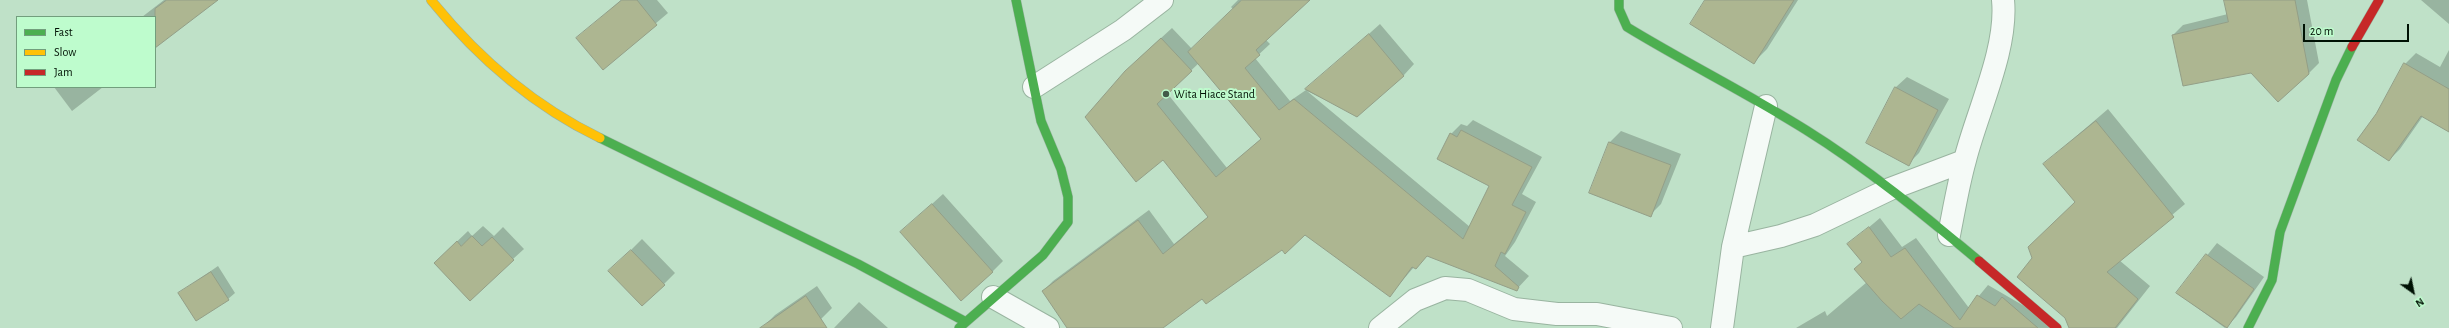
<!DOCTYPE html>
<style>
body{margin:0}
#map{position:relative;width:2449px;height:328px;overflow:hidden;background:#bfe1c8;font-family:"Alegreya Sans",sans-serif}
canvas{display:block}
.legend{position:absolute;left:16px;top:16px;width:140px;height:72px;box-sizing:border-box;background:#befccd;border:1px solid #729e7d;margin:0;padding:5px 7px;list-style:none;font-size:12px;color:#001104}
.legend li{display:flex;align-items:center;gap:8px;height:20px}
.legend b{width:20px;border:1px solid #729e7d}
.north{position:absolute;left:2393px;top:272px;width:40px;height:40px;-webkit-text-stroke:3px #befccd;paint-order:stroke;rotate:147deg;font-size:11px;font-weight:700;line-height:16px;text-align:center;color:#001104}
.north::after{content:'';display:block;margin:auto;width:14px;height:18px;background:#001104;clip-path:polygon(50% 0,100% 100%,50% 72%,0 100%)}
.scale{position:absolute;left:2303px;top:24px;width:106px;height:18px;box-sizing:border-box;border:2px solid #001104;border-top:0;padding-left:5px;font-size:12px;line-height:14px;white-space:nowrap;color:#001104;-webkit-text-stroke:3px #befccd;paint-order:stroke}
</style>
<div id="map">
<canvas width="2449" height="328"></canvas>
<ul class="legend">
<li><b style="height:5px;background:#4caf50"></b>Fast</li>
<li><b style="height:5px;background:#ffc107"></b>Slow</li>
<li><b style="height:5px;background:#c62828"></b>Jam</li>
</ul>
<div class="north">N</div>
<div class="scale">20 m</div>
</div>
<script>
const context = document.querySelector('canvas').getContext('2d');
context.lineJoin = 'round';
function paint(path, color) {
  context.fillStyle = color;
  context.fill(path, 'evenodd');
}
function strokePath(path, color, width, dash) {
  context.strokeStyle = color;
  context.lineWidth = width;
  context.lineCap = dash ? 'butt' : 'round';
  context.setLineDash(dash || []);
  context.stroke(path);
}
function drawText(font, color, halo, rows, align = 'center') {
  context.font = font + ' "Alegreya Sans",sans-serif';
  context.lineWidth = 4;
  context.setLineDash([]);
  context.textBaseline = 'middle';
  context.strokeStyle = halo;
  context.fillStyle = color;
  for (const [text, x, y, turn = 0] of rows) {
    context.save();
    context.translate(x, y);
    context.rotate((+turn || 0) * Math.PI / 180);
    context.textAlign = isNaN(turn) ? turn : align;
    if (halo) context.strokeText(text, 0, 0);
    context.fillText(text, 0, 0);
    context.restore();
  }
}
const shadow = new Path2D(`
 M164,0H216L155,47V17H142Z
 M621,0H657L668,13L603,68L578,38Z
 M1238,0H1308L1266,40L1270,44L1255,58L1290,101L1306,90L1380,24L1414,64L1404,75L1356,115L1307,91L1470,227L1491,186L1451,134L1461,124L1467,126L1473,120L1542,157L1522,194L1536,202L1515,242L1505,256L1529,276L1516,290L1428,255L1416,268L1414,267L1390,295L1305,234L1202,297L1162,328H1068L1043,291L1053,281L1149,210L1174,244L1209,216L1136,61L1172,28L1192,49L1233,9L1231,7ZM1199,63L1261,139L1227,168L1167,93Z
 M1706,0H1798L1767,49L1754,62Z
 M2225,0H2307L2319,63L2308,74L2252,72L2173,35L2183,25L2228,14Z
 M2421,0H2449V24Z
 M2449,50V126L2423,116L2400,149L2389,160L2377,114L2405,64L2416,53L2440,67Z
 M1907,77L1949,99L1919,153L1908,164L1867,142L1896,87Z
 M54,87H103L72,111Z
 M2108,109L2185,204L2119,260L2150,286L2117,328H2079L2076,202L2044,164Z
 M1621,131L1681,154L1661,204L1650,215L1590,193L1610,142Z
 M943,194L1003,261L992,272L901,232Z
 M1880,218L1902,247L1916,238L1969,308L1988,285L2062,328H1796L1825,311L1827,316L1867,282L1863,261L1849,244Z
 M483,226L494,236L503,227L524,249L513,259L446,252L468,231L472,236Z
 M642,239L675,273L664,284L620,261Z
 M2217,243L2264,277L2236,317L2225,328L2177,293Z
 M218,266L235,293L228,299L179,293Z
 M817,286L832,308L821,319L809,328H766L764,326L775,315Z
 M859,302L888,328H834Z`);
const building = new Path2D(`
 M167,0H218L155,48V9Z
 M622,0H637L657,25L603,70L576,38Z
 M1242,0H1310L1256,50L1260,55L1245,68L1279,110L1294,99L1463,239L1489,186L1437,159L1450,133L1457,137L1461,130L1532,167L1512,205L1526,212L1505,254L1501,252L1495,266L1519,287L1517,291L1427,256L1416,269L1412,267L1390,297L1305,235L1285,254L1282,250L1206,304L1202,299L1163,328H1067L1042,291L1138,220L1163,254L1208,217L1163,160L1136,182L1085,117L1125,71L1161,38L1192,71L1157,104L1216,177L1261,139L1188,52Z
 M1705,0H1794L1754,64L1690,24Z
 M2224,0H2295L2309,74L2278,102L2251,73L2183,86L2172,35L2228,22Z
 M1369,34L1404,76L1357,117L1305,89Z
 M2404,63L2449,89V132L2421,116L2389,161L2357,140L2376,114Z
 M1895,87L1938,110L1909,166L1866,143Z
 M2096,121L2174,217L2107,272L2138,299L2115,328H2069L2065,318L2017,277L2032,258L2028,247L2075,202L2043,164Z
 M1609,142L1671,165L1651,217L1589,193Z
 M932,204L993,272L961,301L900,232Z
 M1869,227L1891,257L1905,248L1960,320L1977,295L1995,306L2002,297L2038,328H1954L1919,304L1901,319L1882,301L1854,269L1862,262L1847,244Z
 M472,236L482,246L492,237L514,260L470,301L434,263L457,241L461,246Z
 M631,250L665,285L642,306L608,271Z
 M2206,254L2254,289L2227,328L2176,293Z
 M211,272L229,300L196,321L178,293Z
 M806,296L827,328H760Z`);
const street = new Path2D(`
 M1034,87L1123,30L1162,0
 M1949,235C1954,210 1958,185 1965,160C1977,112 2008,49 2003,0
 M1733,247L1781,236L1815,225L1890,189L1964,161
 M993,297L1048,328
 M1380,328L1415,300L1445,288L1468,290L1514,309L1557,314H1597L1671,328
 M1722,328L1733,247L1766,106`);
const fast = new Path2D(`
 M1619,0V9L1627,27C1686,63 1747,93 1806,130C1867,168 1924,215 1979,261
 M600,138L858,264L966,322
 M959,328L1043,255L1068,222V197L1061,169L1041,121L1016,0
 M2248,328L2272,280L2280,232L2336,80L2352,47`);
const slow = new Path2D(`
 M431,0C477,57 534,106 600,138`);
const jam = new Path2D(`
 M2352,47L2379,0
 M1979,261L2057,328`);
const markers = [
 [1166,94,4,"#435a49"]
];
const poiNames = [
 ["Wita Hiace Stand",1174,94]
];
paint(shadow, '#0003');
paint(building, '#adb691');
strokePath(building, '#939e87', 1);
strokePath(street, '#99b4a0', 24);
strokePath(fast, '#99b4a0', 10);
strokePath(slow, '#99b4a0', 10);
strokePath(jam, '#99b4a0', 10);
strokePath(street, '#f5faf7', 22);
strokePath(fast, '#4caf50', 9);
strokePath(slow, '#ffc107', 9);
strokePath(jam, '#c62828', 9);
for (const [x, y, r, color] of markers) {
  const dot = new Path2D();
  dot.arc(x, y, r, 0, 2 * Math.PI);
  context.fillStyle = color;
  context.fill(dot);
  strokePath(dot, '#befccd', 1.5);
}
drawText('12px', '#001104', '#befccd', poiNames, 'left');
</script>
